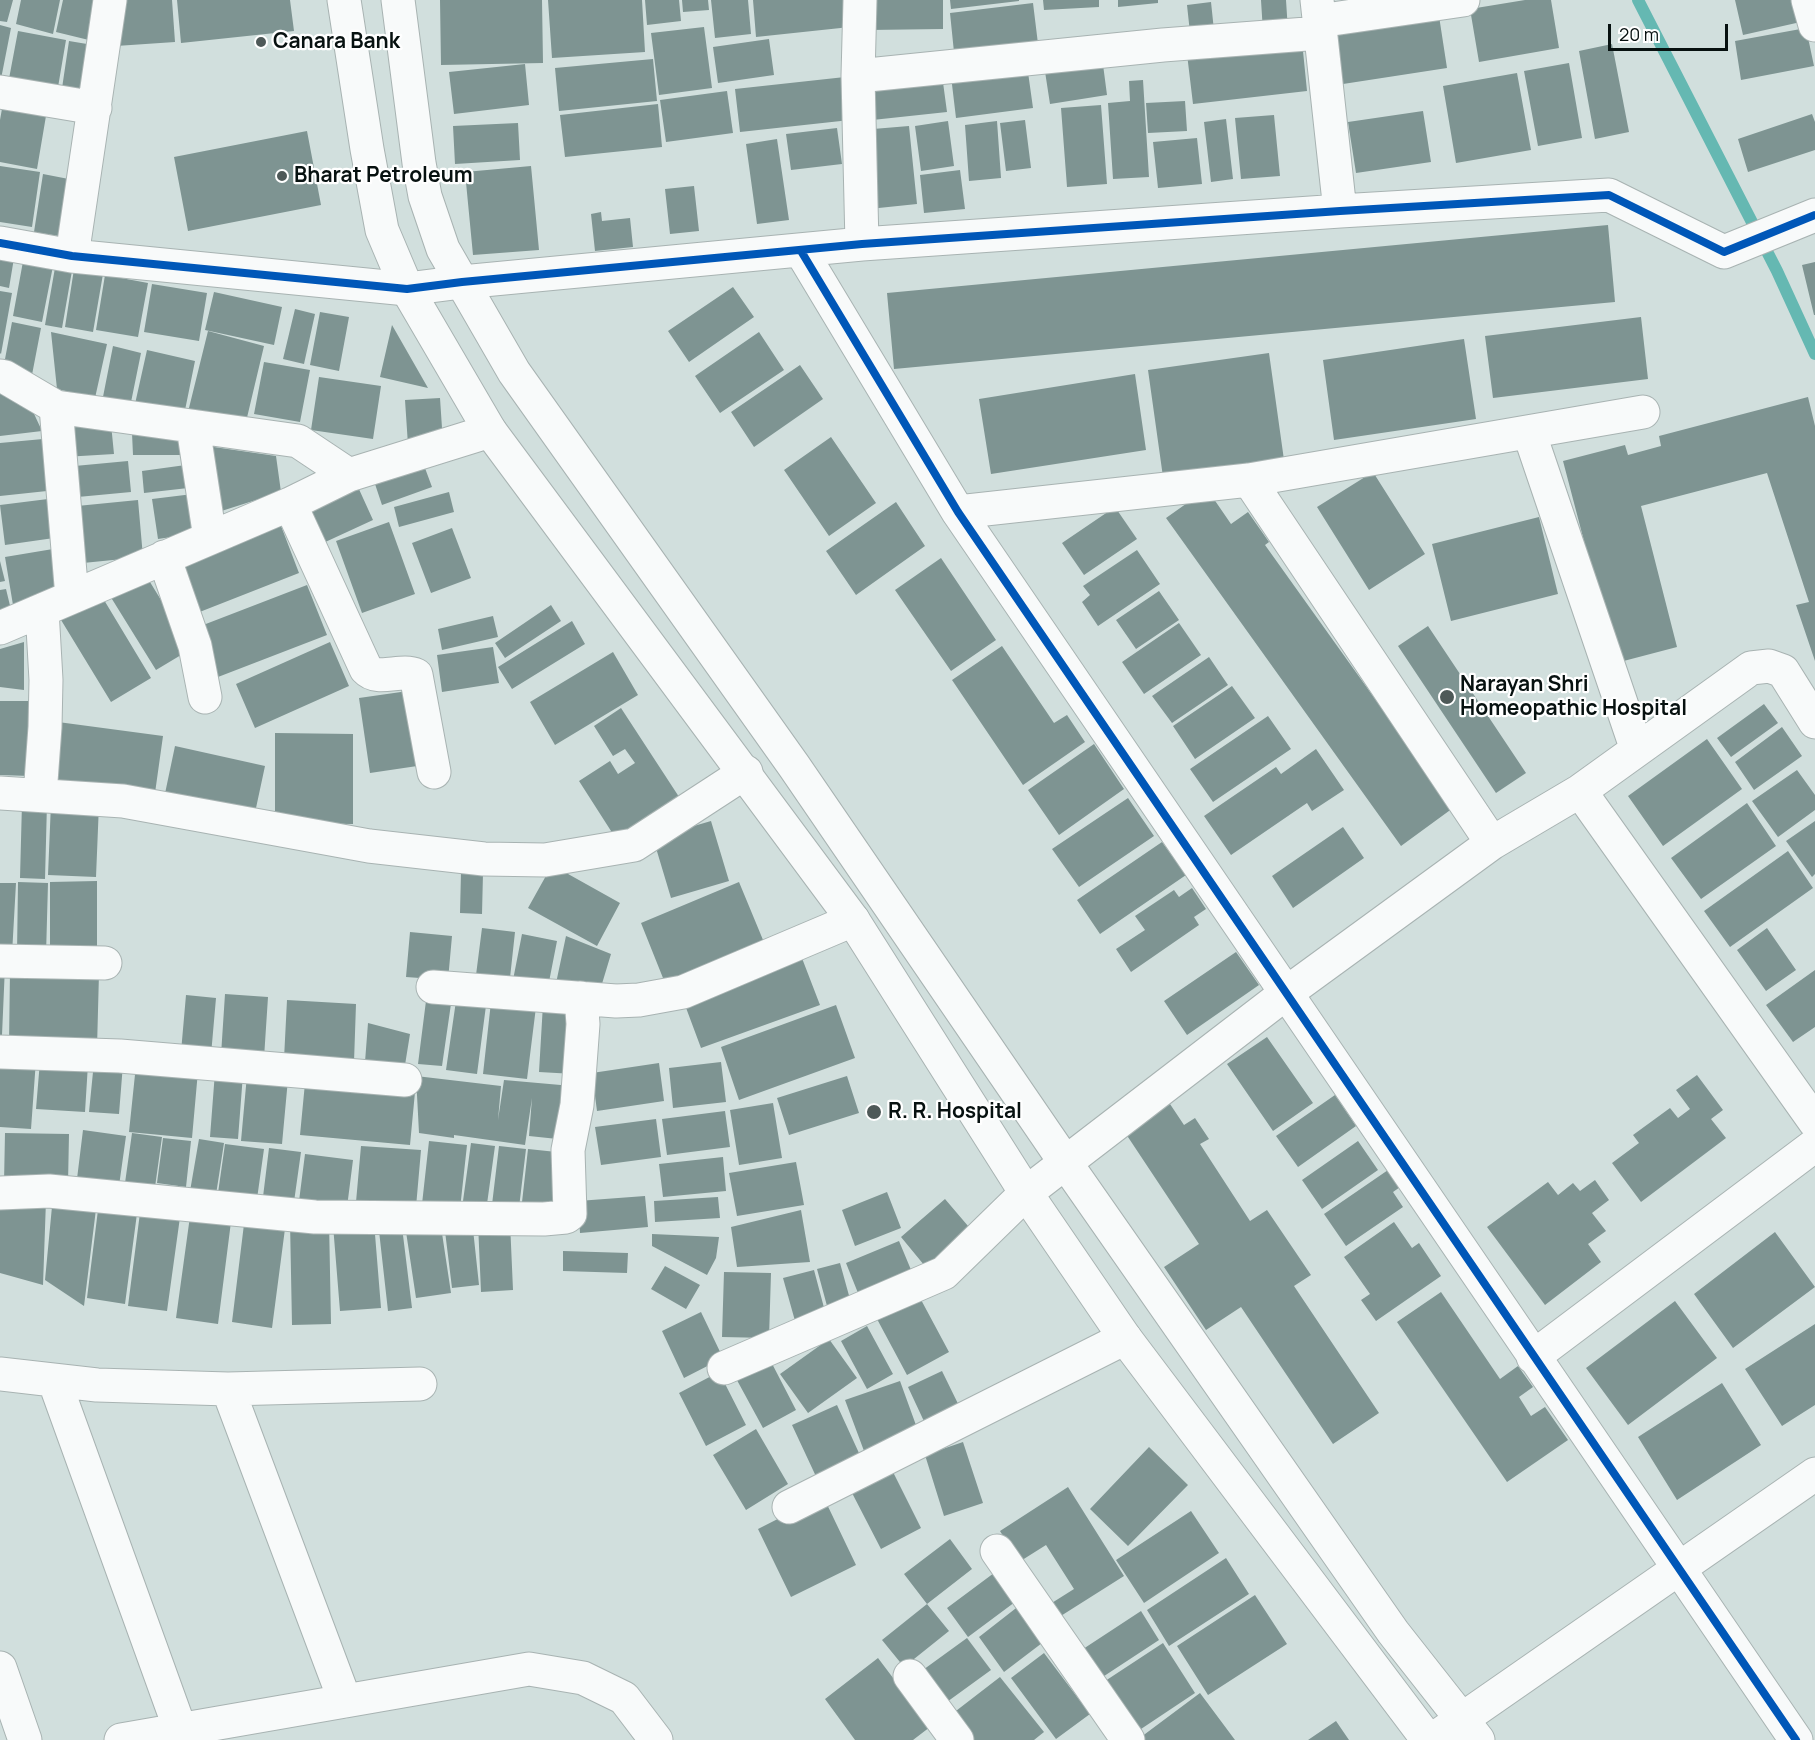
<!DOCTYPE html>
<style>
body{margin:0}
#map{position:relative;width:1815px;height:1740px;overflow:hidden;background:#d1dfdd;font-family:Manrope,sans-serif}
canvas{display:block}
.scale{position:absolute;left:1608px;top:24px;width:120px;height:27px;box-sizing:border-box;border:3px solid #071110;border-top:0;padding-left:8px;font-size:18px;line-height:21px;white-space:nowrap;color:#071110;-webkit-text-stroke:4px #fff;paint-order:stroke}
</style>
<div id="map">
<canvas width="1815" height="1740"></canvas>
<div class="scale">20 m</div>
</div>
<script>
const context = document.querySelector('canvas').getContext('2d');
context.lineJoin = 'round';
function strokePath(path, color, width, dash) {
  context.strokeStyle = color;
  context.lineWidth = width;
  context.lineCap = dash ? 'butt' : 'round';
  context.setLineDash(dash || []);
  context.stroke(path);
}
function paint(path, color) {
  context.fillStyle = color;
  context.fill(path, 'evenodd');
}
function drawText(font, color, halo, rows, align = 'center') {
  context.font = font + ' Manrope,sans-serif';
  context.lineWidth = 4.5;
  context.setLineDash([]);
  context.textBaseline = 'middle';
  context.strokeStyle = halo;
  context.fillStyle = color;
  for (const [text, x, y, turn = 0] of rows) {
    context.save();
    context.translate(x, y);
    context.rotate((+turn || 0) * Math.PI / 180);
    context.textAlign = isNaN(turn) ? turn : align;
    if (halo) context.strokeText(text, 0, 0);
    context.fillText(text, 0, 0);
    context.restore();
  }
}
const stream = new Path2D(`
 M1638,0L1777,271L1815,354`);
const building = new Path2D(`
 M0,0H13L7,22L0,21Z
 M21,0H60L53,34L16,24Z
 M63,0H107L97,42L56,32Z
 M112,0H172L175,42L116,46Z
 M177,0H290L294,31L181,43Z
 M440,0H542L543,63L441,65Z
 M548,0H642L645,52L552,58Z
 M645,0H679L681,21L647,25Z
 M682,0H708L709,10L683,12Z
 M711,0H748L751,34L715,38Z
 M753,0H847L850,27L756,37Z
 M868,0H943V29L869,30Z
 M950,0H1019V1L951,9Z
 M1043,0H1099V7L1044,10Z
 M1118,0H1158V3L1118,7Z
 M1261,0H1286L1288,31L1263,32Z
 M1525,0H1551L1559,48L1479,62L1470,9Z
 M1735,0H1801L1805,21L1743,35Z
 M1211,2L1215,40L1191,42L1187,5Z
 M1033,3L1039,52L955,62L950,13Z
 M1439,16L1447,68L1343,84L1335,32Z
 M0,25L11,28L1,79L0,78Z
 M704,27L712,88L659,95L651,33Z
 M1806,28L1814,66L1741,80L1735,41Z
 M18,31L66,40L57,93L8,84Z
 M769,39L774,75L718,83L713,47Z
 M69,41L99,46L92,99L61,95Z
 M1302,41L1307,91L1193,104L1187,54Z
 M1612,44L1629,132L1595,139L1579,51Z
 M1102,57L1107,95L1050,104L1044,65Z
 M653,59L657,101L559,111L555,68Z
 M1569,63L1582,138L1538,146L1524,71Z
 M525,64L529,105L454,114L449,72Z
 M1027,65L1033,108L956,118L951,76Z
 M1517,73L1531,150L1456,163L1443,86Z
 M942,75L947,112L863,121L859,83Z
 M845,77L850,120L740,132L735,89Z
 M1143,80L1149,177L1113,179L1108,103L1130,101L1129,81Z
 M727,91L733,133L666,142L660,100Z
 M1185,101L1187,131L1148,133L1146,103Z
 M3,103L47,110L37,169L0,162V120Z
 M658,104L662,147L565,157L560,115Z
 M1101,105L1107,184L1067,187L1061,108Z
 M1423,111L1431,162L1356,173L1348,122Z
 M1812,114L1815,122V150L1748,172L1738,139Z
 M1274,115L1280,176L1241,179L1235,118Z
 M1226,119L1233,179L1211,182L1204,122Z
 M1025,120L1031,168L1006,171L1000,123Z
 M948,121L954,166L921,171L915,126Z
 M997,121L1001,178L969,181L965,125Z
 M518,123L520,160L455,164L453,126Z
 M909,126L917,204L869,209L861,130Z
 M837,128L842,164L791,170L786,134Z
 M307,131L321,205L188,231L174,157Z
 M1197,138L1202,184L1158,188L1153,142Z
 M777,139L789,220L757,224L746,144Z
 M0,166L40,172L32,227L0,222Z
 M531,166L539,250L473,255L465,172Z
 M960,170L965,209L924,213L920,175Z
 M43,174L79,181L71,238L34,232Z
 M694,186L699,231L670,234L665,189Z
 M601,212L602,221L630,218L633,247L595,251L591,214Z
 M1608,225L1615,302L894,369L887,293Z
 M0,250L15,252L9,288L0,286Z
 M24,256L54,261L42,322L13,316Z
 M56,262L73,265L62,328L45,325Z
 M1815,262V315H1814L1802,265Z
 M74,269L103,274L93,332L65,327Z
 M105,275L148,283L138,337L96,330Z
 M152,284L207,293L199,341L144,332Z
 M733,287L754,317L689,362L668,331Z
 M0,291L12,293L1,354L0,353Z
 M214,292L282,307L274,345L205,330Z
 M295,309L315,314L304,364L283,359Z
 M320,312L349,317L339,371L310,365Z
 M1641,317L1648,379L1493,398L1485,336Z
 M12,322L41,328L31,380L2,375Z
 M392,325L428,388L380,377Z
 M208,331L264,346L245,426L188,412Z
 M51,332L107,344L95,398L57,389Z
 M759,332L784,370L720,413L695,376Z
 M1464,339L1476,419L1334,440L1323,360Z
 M113,346L141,353L129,412L101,407Z
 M147,350L195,361L184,415L135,404Z
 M1269,353L1284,460L1163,477L1148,370Z
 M264,362L310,370L300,422L254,414Z
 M800,365L823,399L754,447L731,412Z
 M1135,374L1146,450L991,474L979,399Z
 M319,377L381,386L373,439L311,430Z
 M0,387L29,403L42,431L0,436Z
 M1808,397L1815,426V661L1796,605L1809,602L1767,473L1641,506L1677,647L1616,663L1563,461L1625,445L1628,455L1661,446L1659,436Z
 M440,398L443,443L408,445L405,400Z
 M111,424L114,454L64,457L61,427Z
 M132,433H183V455H133Z
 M831,437L876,503L829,536L784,470Z
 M43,439L47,491L0,496V443Z
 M200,445L276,456L281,492L209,515Z
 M422,460L432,487L382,505L373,478Z
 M128,461L131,492L67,498L64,467Z
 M193,464L197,487L144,493L142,471Z
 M1373,472L1425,554L1369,590L1317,507Z
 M358,487L373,520L321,544L306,511Z
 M1207,489L1231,524L1248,512L1269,542L1265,545L1453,808L1401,846L1166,518Z
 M449,492L454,512L399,527L394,507Z
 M193,494L198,533L158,539L152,499Z
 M56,498L61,537L5,545L0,505Z
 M138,500L143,557L73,564L67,507Z
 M896,502L925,546L856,595L826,551Z
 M1115,507L1137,539L1084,575L1062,543Z
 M1539,517L1558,594L1451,621L1432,544Z
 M278,518L299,573L192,615L170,560Z
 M389,522L415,594L362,613L336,541Z
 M452,528L471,578L431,593L412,543Z
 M59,548L67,596L13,605L5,557Z
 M1137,550L1160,584L1098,626L1082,602L1090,595L1083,586Z
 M941,558L996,640L951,671L895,590Z
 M0,561L5,581L0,582Z
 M142,569L191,649L156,670L107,591Z
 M307,585L327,635L218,677L198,627Z
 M6,589L13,618L0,621V590Z
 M98,590L151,678L111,702L58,615Z
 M1159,591L1179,620L1136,649L1116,620Z
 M551,605L561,621L505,658L495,643Z
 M493,616L498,637L442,650L438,629Z
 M572,621L585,644L512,689L498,667Z
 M1179,623L1201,655L1144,694L1122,662Z
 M1428,626L1526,773L1496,793L1398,646Z
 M24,642V690L0,687V649Z
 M330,642L349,686L255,728L236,684Z
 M1002,646L1054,723L1067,715L1085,742L1023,785L952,680Z
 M493,647L499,683L442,692L437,655Z
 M613,652L638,695L555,745L530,702Z
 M1209,657L1228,685L1172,723L1152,696Z
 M1232,686L1255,718L1195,759L1173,726Z
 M415,690L424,765L370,773L359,698Z
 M0,701H29V776L0,775Z
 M1764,704L1778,723L1731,757L1717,738Z
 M621,708L683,803L620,845L579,781L610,761L618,774L635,763L625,749L613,756L594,726Z
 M1268,716L1291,749L1213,802L1190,769Z
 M58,722L163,736L155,793L51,779Z
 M1782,727L1802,756L1754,790L1735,762Z
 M275,733L353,734V824L275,823Z
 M1707,739L1742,789L1663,846L1628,796Z
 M1094,744L1124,789L1059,835L1028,790Z
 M175,746L265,766L253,822L163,803Z
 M1316,749L1344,790L1312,811L1307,803L1231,855L1204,816L1276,767L1281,774Z
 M1797,770L1815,795V810L1778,837L1752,801Z
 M1128,798L1154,836L1079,887L1052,849Z
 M22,803H47L45,879L20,878Z
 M51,803L99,804L96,877L48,875Z
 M1747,803L1776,846L1701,899L1671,858Z
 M711,821L729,881L671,898L653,838Z
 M1815,821V874L1812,877L1786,841Z
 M1343,827L1364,858L1293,908L1272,876Z
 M1162,842L1186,875L1100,934L1077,900Z
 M1788,851L1813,888L1730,947L1704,911Z
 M552,865L620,903L597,946L528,908Z
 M461,872L483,873L482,914L460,913Z
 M97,881V958H50V882Z
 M18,882L48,883L46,955L17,954Z
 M739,882L768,952L669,993L641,923Z
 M0,883H16L12,954L0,953Z
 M1192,888L1206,909L1194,917L1199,925L1131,972L1116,949L1145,930L1135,916L1174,890L1179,897Z
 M482,928L515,932L509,987L475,983Z
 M1767,928L1796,970L1766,991L1737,950Z
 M410,932L452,936L448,980L406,977Z
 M522,934L557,941L548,987L513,980Z
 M566,936L611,954L598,997L555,988Z
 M1236,952L1259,985L1187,1035L1164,1001Z
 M800,953L820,1005L701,1048L682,997Z
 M0,966H5L2,1035H0Z
 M1815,970V1027L1793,1042L1766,1005Z
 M10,971L99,973L97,1048L9,1045Z
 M427,993L452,997L442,1066L418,1064Z
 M225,994L268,997L264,1058L221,1055Z
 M457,994L487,998L477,1074L446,1070Z
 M186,995L216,998L211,1055L181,1052Z
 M287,1000L356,1004L354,1062L284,1059Z
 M491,1002L536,1007L527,1079L483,1074Z
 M543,1004L578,1006L574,1074L539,1072Z
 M836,1005L855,1058L739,1100L721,1047Z
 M368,1023L410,1034L405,1065L365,1062Z
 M1267,1037L1313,1103L1273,1131L1227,1064Z
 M0,1058L36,1060L31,1129L0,1127Z
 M40,1061L88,1064L85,1112L36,1109Z
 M94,1062L123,1064L119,1114L89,1112Z
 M721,1062L726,1102L673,1108L669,1068Z
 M659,1063L664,1101L597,1111L592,1073Z
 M136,1065L198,1071L192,1138L129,1132Z
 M215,1072L243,1074L238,1139L210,1137Z
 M247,1075L288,1079L282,1144L241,1141Z
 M1697,1075L1723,1110L1711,1119L1726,1138L1641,1202L1612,1163L1639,1143L1633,1135L1670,1108L1678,1118L1690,1109L1676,1090Z
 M416,1076L501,1086L498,1120L504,1080L572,1086L567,1140L529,1136L532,1098L525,1145L454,1135V1138L419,1133Z
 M847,1076L859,1113L789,1135L777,1098Z
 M305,1083L415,1092L410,1145L300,1135Z
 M1335,1095L1356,1126L1298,1167L1276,1136Z
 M1168,1101L1184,1125L1195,1118L1209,1139L1200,1144L1250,1221L1267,1210L1311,1275L1294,1286L1379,1413L1333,1444L1241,1307L1206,1330L1164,1267L1199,1244L1124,1131Z
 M773,1103L782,1158L739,1165L730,1110Z
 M725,1111L730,1147L667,1155L662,1119Z
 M656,1119L661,1157L601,1165L595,1127Z
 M83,1130L126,1136L118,1193L76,1187Z
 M5,1133L69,1134L68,1184L4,1183Z
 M132,1133L162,1137L155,1187L125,1183Z
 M163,1138L191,1141L186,1187L157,1183Z
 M199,1139L224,1143L215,1201L189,1197Z
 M429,1141L467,1145L460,1209L422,1204Z
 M1358,1141L1378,1170L1322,1209L1302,1180Z
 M471,1143L495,1146L487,1204L463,1201Z
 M225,1144L264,1149L256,1206L217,1200Z
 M361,1146L421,1150L416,1207L356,1202Z
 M499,1146L526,1149L518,1216L491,1213Z
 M269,1148L301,1152L293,1209L262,1205Z
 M528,1149L566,1153L560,1215L521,1211Z
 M305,1154L353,1160L346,1215L298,1209Z
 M723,1157L726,1191L663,1197L659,1164Z
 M796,1162L804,1205L737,1216L729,1173Z
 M1391,1168L1403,1185L1393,1192L1403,1207L1346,1246L1324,1214Z
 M1595,1180L1609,1200L1592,1213L1606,1231L1588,1244L1601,1262L1545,1305L1487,1227L1548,1182L1558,1195L1573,1183L1580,1191Z
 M887,1192L901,1228L855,1246L842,1210Z
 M53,1196L97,1201L84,1306L45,1280Z
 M645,1196L648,1227L580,1233L578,1201Z
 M0,1197L46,1200L43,1285L0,1273Z
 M718,1197L720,1218L655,1222L654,1201Z
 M945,1199L974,1233L929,1271L901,1237Z
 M99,1202L138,1206L125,1304L87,1298Z
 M141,1205L181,1210L167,1311L128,1306Z
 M191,1209L232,1214L218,1324L176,1318Z
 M801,1210L810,1262L737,1267L731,1227Z
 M245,1216L286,1221L272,1328L232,1322Z
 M401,1219L412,1308L388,1311L378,1222Z
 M329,1220L331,1324L292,1325L290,1221Z
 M440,1220L451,1293L416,1298L405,1225Z
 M472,1220L479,1285L452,1288L444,1223Z
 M374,1222L381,1308L340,1311L333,1225Z
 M510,1222L513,1290L481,1292L478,1223Z
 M1394,1222L1412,1248L1419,1243L1441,1276L1376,1321L1361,1300L1370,1294L1344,1257Z
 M1775,1232L1815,1287L1733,1348L1694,1294Z
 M652,1234L719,1237L716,1258L707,1275L652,1246Z
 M899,1241L914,1277L860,1298L846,1263Z
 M563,1251L628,1253L627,1273L563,1271Z
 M840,1263L853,1310L830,1317L817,1269Z
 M665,1266L700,1285L686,1309L651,1289Z
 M814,1270L827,1319L797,1328L783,1278Z
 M724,1272L771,1273L769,1338L722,1337Z
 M1441,1292L1500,1379L1518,1366L1533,1387L1519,1397L1531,1416L1545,1407L1568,1440L1507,1482L1397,1322Z
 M919,1296L949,1352L907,1375L877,1319Z
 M1675,1301L1717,1358L1628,1425L1586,1368Z
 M701,1312L723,1358L684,1378L662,1331Z
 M1815,1324V1405L1782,1426L1745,1369Z
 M867,1326L893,1374L867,1389L841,1341Z
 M829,1339L857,1378L808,1413L780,1374Z
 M766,1352L796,1410L763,1428L732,1371Z
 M942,1371L964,1416L929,1432L908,1387Z
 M719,1372L746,1425L706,1446L679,1393Z
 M900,1381L921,1439L867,1459L845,1400Z
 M1722,1383L1761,1445L1677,1500L1638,1437Z
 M837,1405L864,1464L820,1485L792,1425Z
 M756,1429L788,1484L746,1510L713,1455Z
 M963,1442L983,1503L944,1516L925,1455Z
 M1149,1447L1188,1485L1128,1546L1090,1509Z
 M892,1470L921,1528L881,1549L851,1491Z
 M1068,1487L1124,1576L1056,1619L1047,1606L1074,1589L1046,1545L1019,1562L1000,1531Z
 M823,1496L856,1565L791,1597L758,1529Z
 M1191,1511L1219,1553L1144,1603L1116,1560Z
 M950,1539L972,1569L927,1604L904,1574Z
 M1226,1558L1249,1594L1169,1646L1147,1610Z
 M994,1573L1015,1602L968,1637L947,1608Z
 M1255,1595L1287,1644L1208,1695L1177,1646Z
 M927,1604L949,1631L904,1667L882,1640Z
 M1020,1605L1046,1640L1004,1672L979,1637Z
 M1141,1611L1159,1640L1095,1682L1077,1653Z
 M967,1638L991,1670L940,1707L916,1675Z
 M1163,1643L1195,1693L1129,1737L1096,1687Z
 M1044,1653L1090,1714L1056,1739L1011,1678Z
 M878,1658L930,1727L913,1740H855L825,1699Z
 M1000,1677L1044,1732L1034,1740H973L952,1714Z
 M1200,1693L1235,1740H1137Z
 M1336,1721L1349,1740H1308Z`);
const minor = new Path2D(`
 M860,0L858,76L862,244
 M1317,0L1340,211
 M1808,0L1815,25
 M1319,21L1463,0
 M858,76L1163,45L1320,33
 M0,92L95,108
 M0,243L72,256L407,289L462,282L862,244L1340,211L1609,195L1724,252L1815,215
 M801,251L958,512L1796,1740
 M72,256L110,0
 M0,376L5,377L56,407L298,441L349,475
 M56,407L72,597
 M193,427L210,538
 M1529,432L1637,750
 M1249,480L1492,843
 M290,504L366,669C378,682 401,668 416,675L434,772
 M958,512L1249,480L1643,412
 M164,557L195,646L205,697
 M0,628L290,504L349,475L490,431
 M1580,791L1815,1122
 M0,793L123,801L369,846L484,859L545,860L634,845L746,772
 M40,795L45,727L46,680L42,610
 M0,961L105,963
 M433,987L616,1001L639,1000L683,992L853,920
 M0,1052L120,1056L405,1080
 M0,1193L49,1191L315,1217L544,1219L566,1217L570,1214L568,1150L577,1105L583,1024L581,998
 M1533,1357L1815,1145
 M724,1368L944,1273L1026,1193L1285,994L1492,843L1580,791L1751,668L1769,666L1783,671L1815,722
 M0,1374L97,1385L228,1389L420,1384
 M54,1380L180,1729
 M228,1389L345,1701
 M789,1507L1125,1338
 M997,1551L1128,1740
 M0,1668L25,1740
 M910,1676L957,1740
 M121,1740L529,1669L583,1678L624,1698L656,1740
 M1432,1740L1815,1474`);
const major = new Path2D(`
 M344,0L367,149L382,230L407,289L490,431L853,920L1026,1193L1125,1338L1428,1740
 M398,0L419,163L425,196L443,249L514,372L794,766L1065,1162L1393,1632L1478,1740`);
const cycleway = new Path2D(`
 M0,243L72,256L407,289L462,282L862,244L1340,211L1609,195L1724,252L1815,215
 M801,251L958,512L1796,1740`);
const markers = [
 [261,42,6,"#4e5958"],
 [282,176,6,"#4e5958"],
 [1447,697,8,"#4e5958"],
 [874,1112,8,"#4e5958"]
];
const poiNames = [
 ["Canara Bank",273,42],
 ["Bharat Petroleum",294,176],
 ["Narayan Shri",1460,685],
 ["Homeopathic Hospital",1460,709],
 ["R. R. Hospital",888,1112]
];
strokePath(stream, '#65b8b2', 12);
paint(building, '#7e9492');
strokePath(minor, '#a8b3b2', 35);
strokePath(major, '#a8b3b2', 35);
strokePath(minor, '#f8fafa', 33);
strokePath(major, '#f8fafa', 33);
strokePath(cycleway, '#0057b8', 8);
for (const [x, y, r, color] of markers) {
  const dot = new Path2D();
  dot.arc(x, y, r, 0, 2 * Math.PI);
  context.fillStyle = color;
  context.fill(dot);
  strokePath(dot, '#fff', 2);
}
drawText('bold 21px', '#071110', '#fff', poiNames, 'left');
</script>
